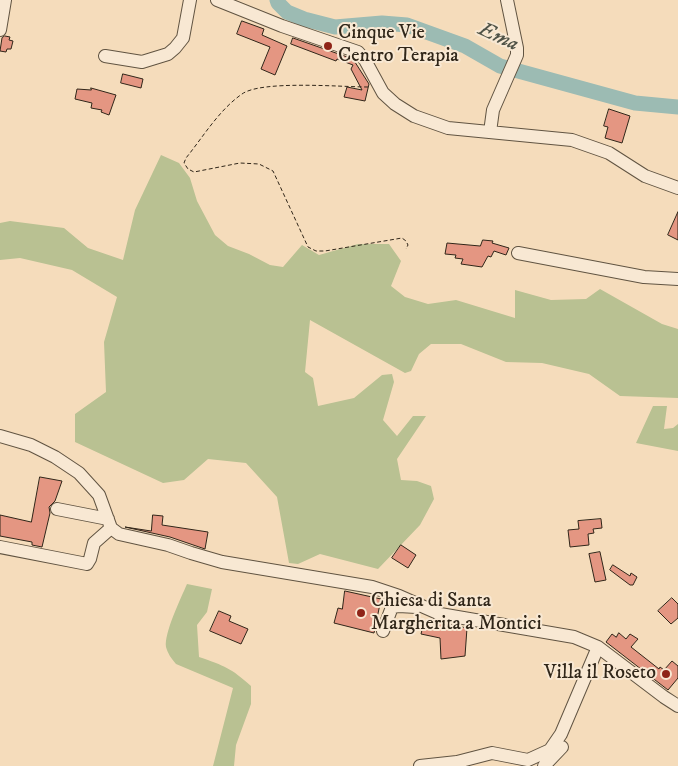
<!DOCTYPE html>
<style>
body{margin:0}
canvas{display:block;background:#f5dcbb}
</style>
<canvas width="678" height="766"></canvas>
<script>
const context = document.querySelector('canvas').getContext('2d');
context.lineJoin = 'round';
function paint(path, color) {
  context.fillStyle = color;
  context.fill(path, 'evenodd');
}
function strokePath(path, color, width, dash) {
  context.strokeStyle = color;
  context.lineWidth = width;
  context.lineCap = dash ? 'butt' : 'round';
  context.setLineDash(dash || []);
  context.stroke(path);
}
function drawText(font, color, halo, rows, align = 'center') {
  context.font = font + ' "IM FELL DW Pica",serif';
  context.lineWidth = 4;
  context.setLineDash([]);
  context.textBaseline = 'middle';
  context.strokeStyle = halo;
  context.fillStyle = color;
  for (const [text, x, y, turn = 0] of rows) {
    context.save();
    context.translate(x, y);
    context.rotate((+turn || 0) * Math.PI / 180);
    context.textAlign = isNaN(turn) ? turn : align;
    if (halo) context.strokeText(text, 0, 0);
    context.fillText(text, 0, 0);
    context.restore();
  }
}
const green = new Path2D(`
 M161,155L179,163L190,178L197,201L215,235L228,246L249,254L270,265L283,267L302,245L319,255L358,244H389L401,261L391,286L405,297L428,304L456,300L515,318V290L551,300L586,299L600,289L662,324L678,329V398L620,396L589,374L542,363L506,362L461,344H431L419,354L411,371L405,373L310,320L305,372L313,378L318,406L354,398L382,375L392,374L394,382L383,420L397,436L413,416H426L397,459L401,480L417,481L431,486L434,499L420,525L378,569L320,554L298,564L289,563L277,497L246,463L208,459L184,480L163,483L75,442V414L106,392L104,342L117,297L72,270L20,258L0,260V223L10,221L64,228L88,248L123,260L135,210Z
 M653,406H667L664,429L673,428L678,424V451L636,443Z
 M187,584L212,589L207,612L197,625L199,657C225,666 231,668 251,686V704L236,745L234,766H213L233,688L176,664C171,658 168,654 166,647C164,633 181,598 187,584Z`);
const river = new Path2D(`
 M277,0L278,3L287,12L304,19L335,27L382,23L407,25L465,46L500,66L635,103L678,107`);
const building = new Path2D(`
 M242,21L264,29L262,35L287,46L275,75L261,69L270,47L237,34Z
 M5,36L10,37L9,40L13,41L11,49H7L6,52L0,51L2,38Z
 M293,38L353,59L369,84L365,101L344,97L347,87L362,90L351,69L353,65L337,59L336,61L291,44Z
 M123,74L143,79L141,88L121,83Z
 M91,88L116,95L109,115L101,112L102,110L91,108L92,103L75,99L77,89L91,90Z
 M609,109L630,116L622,143L605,138L608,127L604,126Z
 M678,212V240L668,235Z
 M483,240L493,241L492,243L509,248L506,255L494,251L491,257L488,256L482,267L461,264L463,259L455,258L456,255L445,254L447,243L480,246Z
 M40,477L62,481L55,501L49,507L50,513L42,547L32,545V542L0,536V515L31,522Z
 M153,515L163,516L162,525L208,532L205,549L170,537L125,527L151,531Z
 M601,519L602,528L593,529L594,533L588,534L589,545L570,547L568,530L579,529L578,521Z
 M401,545L416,555L408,568L392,558Z
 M600,552L606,580L595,582L589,554Z
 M613,565L630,576L631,573L637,577L633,585H630L610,570Z
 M345,591L381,599L374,633L334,623L338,608L342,609Z
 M672,598L678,604V618L671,624L658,611Z
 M219,611L231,616L229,621L248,629L241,644L210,631Z
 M432,621L467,628L465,656L441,659L440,638L421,634L424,622L432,624Z
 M619,633L626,639L630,634L638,639L631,647L659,669L660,667L664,670L672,661L678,666V678L668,690L606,642L612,634L616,637Z`);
const path = new Path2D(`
 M368,87C342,87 261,80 242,94C219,110 203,137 186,158L184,163L188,169L194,172L240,163L259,164L273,171L308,247L316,251H325L402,238L406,241L408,245L406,249`);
const minor = new Path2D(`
 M217,0L282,26L358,52L365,60L383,93L395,104L414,116L448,128L572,140L609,153L645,176L678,188
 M0,30L5,0
 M105,56L142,62L168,54L175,48L183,38L190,0
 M490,132L493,110L517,55V48L507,0
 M518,253L644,277L678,279
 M0,436L31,445L55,457L79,473L99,495L111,528L119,534L168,545L191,553L222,562L372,587L399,596L440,614L574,637L598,647L664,697L678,706
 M57,509L108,519
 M0,547L87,564L90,559L94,543L111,528
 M383,631L392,607L399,606L416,607
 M420,766L457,762L492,753L528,760L550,750L561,734L598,647
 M544,766L562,747`);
const markers = [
 [328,46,5,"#8f2418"],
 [361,613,5,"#8f2418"],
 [666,674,5,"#8f2418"]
];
const poiNames = [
 ["Cinque Vie",338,34],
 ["Centro Terapia",338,57],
 ["Chiesa di Santa",371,602],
 ["Margherita a Montici",371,625],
 ["Villa il Roseto",656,674,"right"]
];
const waterNames = [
 ["Ema",498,38,25]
];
paint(green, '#b9c192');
strokePath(river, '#9cbbb3', 15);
paint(building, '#e49682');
strokePath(building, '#302619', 1);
strokePath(minor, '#615442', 14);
strokePath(path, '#302619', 1, [4, 2.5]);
strokePath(minor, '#f8e8d3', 12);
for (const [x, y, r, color] of markers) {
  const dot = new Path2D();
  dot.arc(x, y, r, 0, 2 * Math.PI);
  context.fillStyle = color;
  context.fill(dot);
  strokePath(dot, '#f8e8d3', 2);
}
drawText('20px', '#302619', '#f8e8d3', poiNames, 'left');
drawText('italic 21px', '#505347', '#f8e8d3', waterNames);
</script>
